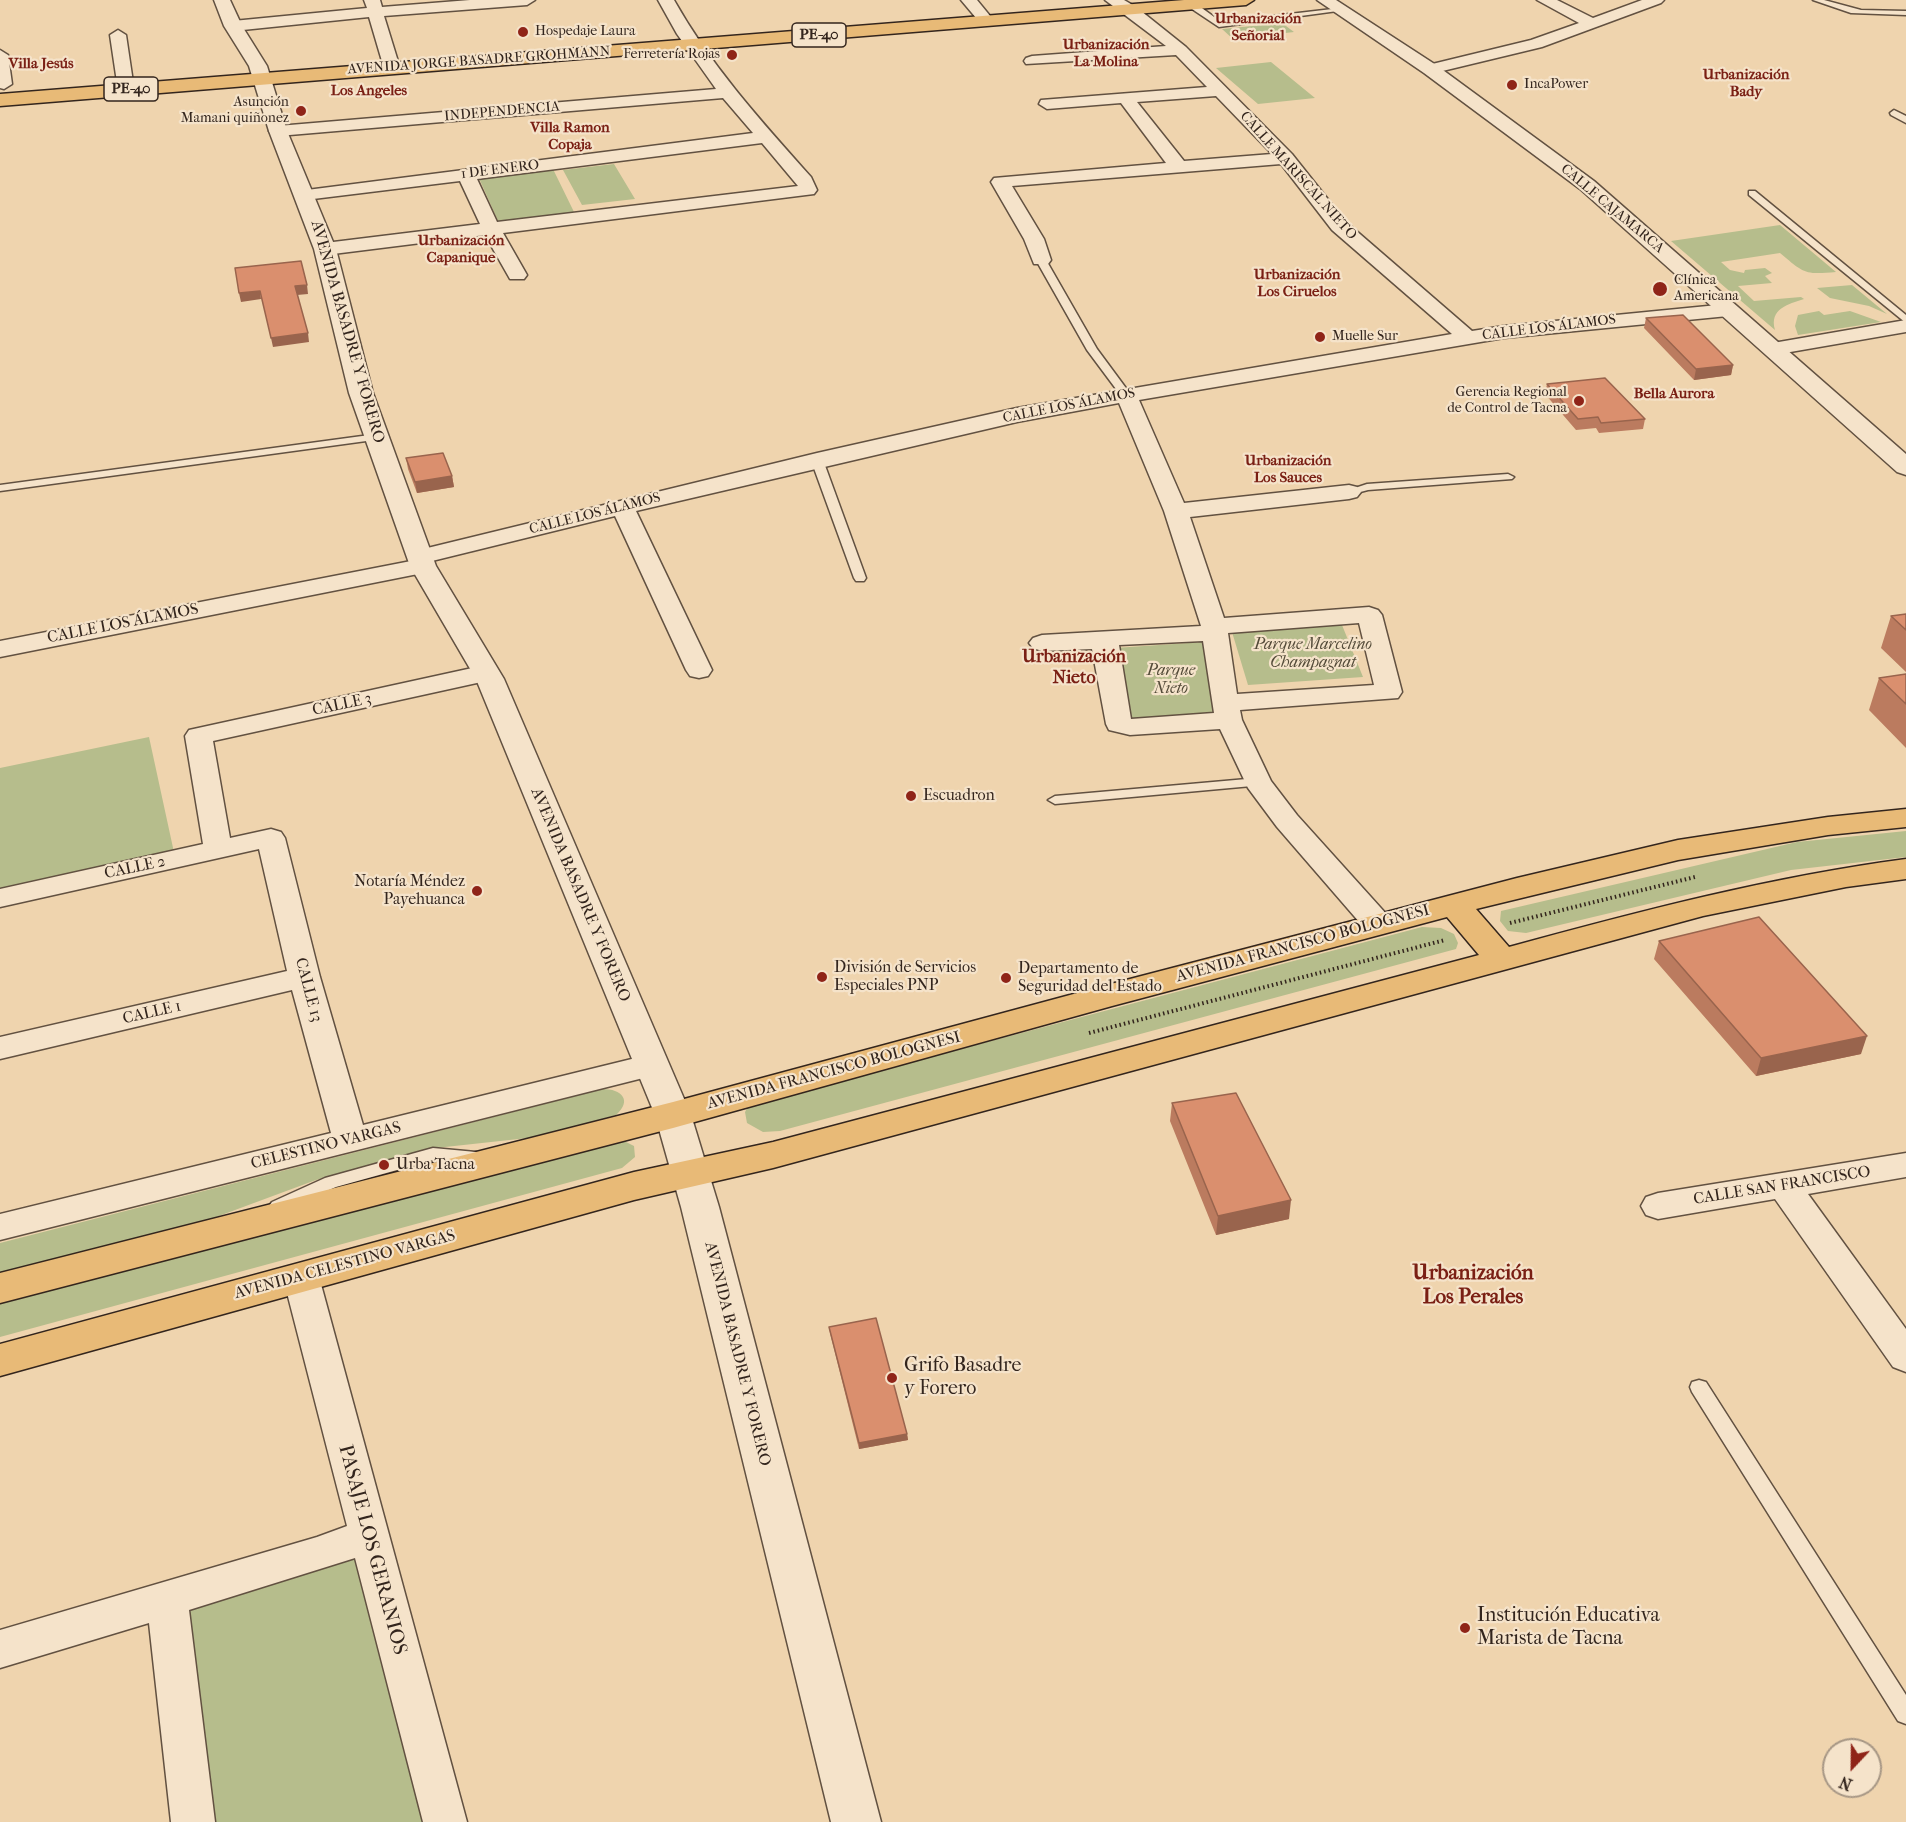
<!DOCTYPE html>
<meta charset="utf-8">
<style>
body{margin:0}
#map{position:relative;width:1906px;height:1822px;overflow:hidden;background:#efd4ae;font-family:"IM FELL French Canon",serif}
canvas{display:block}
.north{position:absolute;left:1822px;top:1738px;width:60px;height:60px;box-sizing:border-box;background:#f5e3ca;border:2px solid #a79785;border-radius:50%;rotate:202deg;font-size:16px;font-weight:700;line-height:24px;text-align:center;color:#33251d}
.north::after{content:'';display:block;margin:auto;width:21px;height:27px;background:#8f2418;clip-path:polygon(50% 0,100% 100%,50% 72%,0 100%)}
</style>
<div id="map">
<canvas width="1906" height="1822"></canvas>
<div class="north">N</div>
</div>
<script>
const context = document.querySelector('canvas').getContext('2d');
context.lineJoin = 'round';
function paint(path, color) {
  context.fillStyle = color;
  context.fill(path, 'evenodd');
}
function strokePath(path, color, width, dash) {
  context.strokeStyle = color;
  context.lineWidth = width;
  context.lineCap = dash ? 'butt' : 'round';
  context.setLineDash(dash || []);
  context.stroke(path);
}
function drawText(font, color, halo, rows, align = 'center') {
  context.font = font + ' "IM FELL French Canon",serif';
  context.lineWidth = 4.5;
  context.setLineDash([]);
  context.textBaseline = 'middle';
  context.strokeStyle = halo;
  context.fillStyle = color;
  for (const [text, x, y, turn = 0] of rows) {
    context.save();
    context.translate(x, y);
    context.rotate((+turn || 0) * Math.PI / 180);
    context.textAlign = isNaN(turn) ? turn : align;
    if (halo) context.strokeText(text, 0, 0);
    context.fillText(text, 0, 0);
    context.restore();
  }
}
const green = new Path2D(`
 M1282,23L1294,32L1233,39L1222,29Z
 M1271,62L1315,98L1258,104L1216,68Z
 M614,164L635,199L582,205L563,170Z
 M552,167L574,212L498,221L478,176Z
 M1780,225L1836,272C1804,275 1804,273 1780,253L1721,262L1730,270L1744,273L1745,270L1765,268L1772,273L1765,276L1772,283L1738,286L1754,301L1801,297L1804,299C1788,304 1769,309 1775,330L1671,241Z
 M1852,285L1887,314L1869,306L1830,298L1817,288Z
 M1819,311L1824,315L1850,311L1881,322L1798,335L1795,326L1798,315Z
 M1342,625L1363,677L1248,685L1232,632Z
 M1203,642L1216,712L1131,719L1115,648Z
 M149,737L175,857L0,896V768Z
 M1906,831V857L1791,870L1526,933L1508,931L1500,921L1501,911L1797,842Z
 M1422,927L1441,928L1454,934L1458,943L1456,949L780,1131L763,1132L747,1123L745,1112L749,1105Z
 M603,1089C621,1089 633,1100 616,1115L537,1137L436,1148L316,1180L200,1223L0,1276V1243Z
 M611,1139L626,1142L634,1146L635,1157L622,1168L0,1337V1299Z
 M365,1546L434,1822H212L185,1610Z`);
const path = new Path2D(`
 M1510,923L1695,877
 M1089,1033L1445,940`);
const service = new Path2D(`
 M1813,0H1824L1861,10L1906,11V15L1851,13Z
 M1189,3H1195L1221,22L1341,8L1345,10L1219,27L1189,7Z
 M1894,110L1906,116V123L1891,115L1890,113Z
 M1749,191H1755L1906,315V323L1749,195Z
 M1041,257L1046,260L1097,349L1131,395L1130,397H1122L1087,350L1036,260Z
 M377,434L383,437L381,439L0,491V485Z
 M817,457L823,460L866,578L864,581H856L854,578L811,460Z
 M1508,474L1514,477L1512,479L1368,490L1349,495L1343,492L1367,484Z
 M1258,778L1265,782L1263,785L1055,804L1048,800L1055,796Z
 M433,1148L476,1152L482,1154L485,1158L482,1162L476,1164L433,1160L336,1187L278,1212L272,1210L269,1206L272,1202L325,1178Z
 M1699,1380L1706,1382L1906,1695V1724L1898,1721L1692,1392L1690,1387L1692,1382Z`);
const minor = new Path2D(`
 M364,0H380L382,7L470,0H535L527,5L384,16L400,68L392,73L384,68L369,17L233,31L225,26L233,21L367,8Z
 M658,0H674C711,66 761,121 811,177L817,190L814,194L503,233L527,275L524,279H510L485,235L325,255L318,253L315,249L318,245L325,243L480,224L460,181L305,200L299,199L296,195L299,191L753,133L723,98L278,136L272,135L269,131L272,127L278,126L716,89L677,34ZM762,143L798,186L497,222L477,179Z
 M961,0H977L995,22L992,25H982Z
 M1105,0H1124L1136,7L1186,47L1292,154L1346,222L1472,331L1504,326L1728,304L1735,306L1738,310L1735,314L1728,316L1504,338L1139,400L1184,503L1349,485L1357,487L1361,492L1357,497L1349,499L1190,517L1224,618L1369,607L1378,610L1382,615L1402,692L1398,698L1240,710L1242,720L1271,781L1297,815L1389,917L1393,924L1389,931L1378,934L1367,931L1277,827L1248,788L1220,729L1130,735L1109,730L1106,724L1092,649L1042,651L1033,648L1029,643L1033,638L1042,635L1201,626L1164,511L1119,403L1017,422L636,511L712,670L708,676L699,678L690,676L686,670L615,516L432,561L435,566L432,571L423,573L0,657V641L411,561L408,557L411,552L817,453L1017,408L1452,334L1332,230L1281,164L1012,186L1044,239L1051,260L1048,264H1034L1024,239L991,182L994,178L1166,163L1121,103L1047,109L1039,104L1041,100L1207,87L1176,55L1026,64L1024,61L1026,58L1032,56L1166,46ZM1216,96L1272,154L1184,161L1137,102ZM1359,623L1374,685L1237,694L1228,633ZM1203,641L1214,713L1131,719L1119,645Z
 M1537,0H1557L1593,18L1642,0H1664L1661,3L1542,47L1430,74L1422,69L1424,66L1531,40L1579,23Z
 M118,30L126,35L134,89L126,94L118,89L110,35Z
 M0,50L8,55L12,84L4,89L0,88Z
 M1906,320V332L1773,355L1766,353L1763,349L1766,345L1773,343Z
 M486,665L495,667L499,673L495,679L213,741L230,838L271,829L281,832L285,838L320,977L363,1125L652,1054L663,1057L668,1065L663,1073L0,1240V1214L331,1133L292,990L0,1059V1037L287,971L259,849L0,907V889L203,844L185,736L189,730Z
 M1906,1153V1177L1808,1194L1906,1329V1372L1893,1367L1775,1199L1658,1219L1646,1215L1641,1206L1646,1197L1658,1193Z
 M301,1263L314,1267L319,1277L467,1822H423L355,1558L189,1610L215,1822H171L149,1623L0,1668V1630L317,1537L347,1526L283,1277L288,1267Z`);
const tertiary = new Path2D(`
 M214,0H230L242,26L267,66L287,131L336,249L373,393L436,566L504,679L691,1115L719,1207L881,1822H831L681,1207L655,1115L476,679L410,566L349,393L314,249L269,131L249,66L224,26Z
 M1317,0H1336L1436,65L1594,181L1906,454V475L1897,472L1580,189L1424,73Z`);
const primary = new Path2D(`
 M1906,809V827L1828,835L1678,860L1476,909L1509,947C1641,911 1770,877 1906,859V879L1846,887L1703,916L773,1168L634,1200L0,1376V1344L634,1172L773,1142L1479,955L1447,917L1112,1006L673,1128L0,1303V1273L673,1102L1107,985L1517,878L1678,840L1828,817Z`);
const trunk = new Path2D(`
 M1184,0H1254L1246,5L0,106V94Z`);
const wall = new Path2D(`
 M1646,318L1733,365L1731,375L1694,380L1644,328Z
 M1547,384L1645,419L1643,429L1599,433L1596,428L1576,430L1545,394Z
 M406,458L452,476L454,487L417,493L408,469Z
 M1906,614V672L1881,648L1891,616Z
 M1906,674V748L1869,710L1879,678Z
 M1659,941L1861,1054L1756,1076L1654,959Z
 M1172,1103L1289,1219L1216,1235L1170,1121Z
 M829,1327L907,1434L908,1440L859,1449L830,1333Z`);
const shadedWall = new Path2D(`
 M307,285L308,294L297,295L295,286Z
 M260,291L261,299L241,302L239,293Z
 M308,333L309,342L273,347L271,338Z
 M1733,365L1731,375L1694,380L1696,369Z
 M452,476L454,487L417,493L415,482Z
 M1867,1036L1861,1054L1756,1076L1761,1058Z
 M1291,1200L1289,1219L1216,1235L1218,1216Z
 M907,1434L908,1440L859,1449V1443Z`);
const building = new Path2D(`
 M301,261L307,285L295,286L308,333L271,338L260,291L239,293L235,268Z
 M1683,315L1733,365L1696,369L1646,318Z
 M1605,378L1645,419L1601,423L1598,417L1578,419L1547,384Z
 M443,453L452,476L415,482L406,458Z
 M1906,614V630L1891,616Z
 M1906,674V704L1879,678Z
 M1759,917L1867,1036L1761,1058L1659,941Z
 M1236,1093L1291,1200L1218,1216L1172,1103Z
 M876,1318L907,1434L859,1443L829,1327Z`);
const markers = [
 [523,32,6,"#8f2418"],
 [732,55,6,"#8f2418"],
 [1512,85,6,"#8f2418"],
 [301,111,6,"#8f2418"],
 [1660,289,8,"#8f2418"],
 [1320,337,6,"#8f2418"],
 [1579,401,6,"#8f2418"],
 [911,796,6,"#8f2418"],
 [477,891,6,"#8f2418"],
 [822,977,6,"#8f2418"],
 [1006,978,6,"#8f2418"],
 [384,1165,6,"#8f2418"],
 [892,1378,6,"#8f2418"],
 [1465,1628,6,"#8f2418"]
];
const farPoinames = [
 ["Hospedaje Laura",535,32],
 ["Ferretería Rojas",720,55,"right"],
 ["IncaPower",1524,85],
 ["Asunción",289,103,"right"],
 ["Mamani quiñonez",289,119,"right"],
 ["Clínica",1674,281],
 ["Americana",1674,297],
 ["Muelle Sur",1332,337],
 ["Gerencia Regional",1567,393,"right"],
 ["de Control de Tacna",1567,409,"right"]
];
const farStreetnames = [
 ["AVENIDA JORGE BASADRE GROHMANN",479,61,-4],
 ["INDEPENDENCIA",502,112,-5],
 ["1 DE ENERO",500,170,-7],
 ["CALLE MARISCAL NIETO",1298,176,48],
 ["CALLE CAJAMARCA",1612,209,40],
 ["CALLE LOS ÁLAMOS",1549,328,-7],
 ["CALLE LOS ÁLAMOS",1069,406,-11],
 ["CALLE LOS ÁLAMOS",595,514,-14]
];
const farNeighbourhoodnames = [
 ["Urbanización",1258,19],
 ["Señorial",1258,36],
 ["Urbanización",1106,45],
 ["La Molina",1106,62],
 ["Villa Jesús",41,64],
 ["Urbanización",1746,75],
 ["Bady",1746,92],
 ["Los Angeles",369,91],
 ["Villa Ramon",570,128],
 ["Copaja",570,145],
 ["Urbanización",461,241],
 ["Capanique",461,258],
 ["Urbanización",1297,275],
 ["Los Ciruelos",1297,292],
 ["Bella Aurora",1674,394],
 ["Urbanización",1288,461],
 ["Los Sauces",1288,478]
];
const shields = [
 [819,35,54],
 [131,89,54]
];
const shieldNames = [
 ["PE-40",819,35],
 ["PE-40",131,89]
];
const streetNames = [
 ["AVENIDA BASADRE Y FORERO",347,332,74],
 ["CALLE LOS ÁLAMOS",123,624,-11],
 ["CALLE 3",342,705,-12],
 ["CALLE 2",135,868,-12],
 ["AVENIDA BASADRE Y FORERO",580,895,67],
 ["AVENIDA FRANCISCO BOLOGNESI",1303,944,-15],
 ["CALLE 13",308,990,75],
 ["CALLE 1",152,1013,-13],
 ["AVENIDA FRANCISCO BOLOGNESI",834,1071,-15],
 ["CELESTINO VARGAS",326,1146,-14],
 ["CALLE SAN FRANCISCO",1782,1186,-9],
 ["AVENIDA CELESTINO VARGAS",345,1265,-15],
 ["AVENIDA BASADRE Y FORERO",737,1354,76]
];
const parkNames = [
 ["Parque Marcelino",1313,645],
 ["Champagnat",1313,663],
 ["Parque",1171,671],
 ["Nieto",1171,689]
];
const poiNames = [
 ["Escuadron",923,796],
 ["Notaría Méndez",465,882,"right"],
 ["Payehuanca",465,900,"right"],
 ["División de Servicios",834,968],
 ["Especiales PNP",834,986],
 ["Departamento de",1018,969],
 ["Seguridad del Estado",1018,987],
 ["Urba Tacna",396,1165]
];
const neighbourhoodNames = [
 ["Urbanización",1074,658],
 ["Nieto",1074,679]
];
const nearPoinames = [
 ["Grifo Basadre",904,1366],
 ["y Forero",904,1389],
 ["Institución Educativa",1477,1616],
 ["Marista de Tacna",1477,1639]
];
const nearStreetnames = [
 ["PASAJE LOS GERANIOS",372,1550,75]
];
const nearNeighbourhoodnames = [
 ["Urbanización",1473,1274],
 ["Los Perales",1473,1298]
];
paint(green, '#b6bd8c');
strokePath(service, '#625141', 3);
strokePath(minor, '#625141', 3);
strokePath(tertiary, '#625141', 3);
strokePath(primary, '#33251d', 3);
strokePath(trunk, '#33251d', 3);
strokePath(path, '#33251d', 4, [1.5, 3]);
paint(service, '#f5e3ca');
paint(minor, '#f5e3ca');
paint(tertiary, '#f5e3ca');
paint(primary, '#e8ba77');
paint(trunk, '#e8ba77');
paint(wall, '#bb7b5f');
paint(shadedWall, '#99644d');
paint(building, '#da8f6e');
strokePath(building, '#99644d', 1.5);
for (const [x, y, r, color] of markers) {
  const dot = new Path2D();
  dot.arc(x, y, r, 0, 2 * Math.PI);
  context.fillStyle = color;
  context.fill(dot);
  strokePath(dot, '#f5e3ca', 2);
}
drawText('14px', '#33251d', '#f5e3ca', farPoinames, 'left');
drawText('14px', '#33251d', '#f5e3ca', farStreetnames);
drawText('bold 15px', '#7a1f14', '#f5e3ca', farNeighbourhoodnames);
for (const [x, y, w] of shields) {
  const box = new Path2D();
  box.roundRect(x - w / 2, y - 12, w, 24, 4.5);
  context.fillStyle = '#f5e3ca';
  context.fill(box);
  strokePath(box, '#33251d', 1.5);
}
drawText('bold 15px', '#33251d', null, shieldNames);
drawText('16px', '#33251d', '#f5e3ca', streetNames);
drawText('italic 16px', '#544b39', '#f5e3ca', parkNames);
drawText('16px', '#33251d', '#f5e3ca', poiNames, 'left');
drawText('bold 18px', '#7a1f14', '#f5e3ca', neighbourhoodNames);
drawText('20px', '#33251d', '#f5e3ca', nearPoinames, 'left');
drawText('20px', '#33251d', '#f5e3ca', nearStreetnames);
drawText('bold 21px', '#7a1f14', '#f5e3ca', nearNeighbourhoodnames);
</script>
